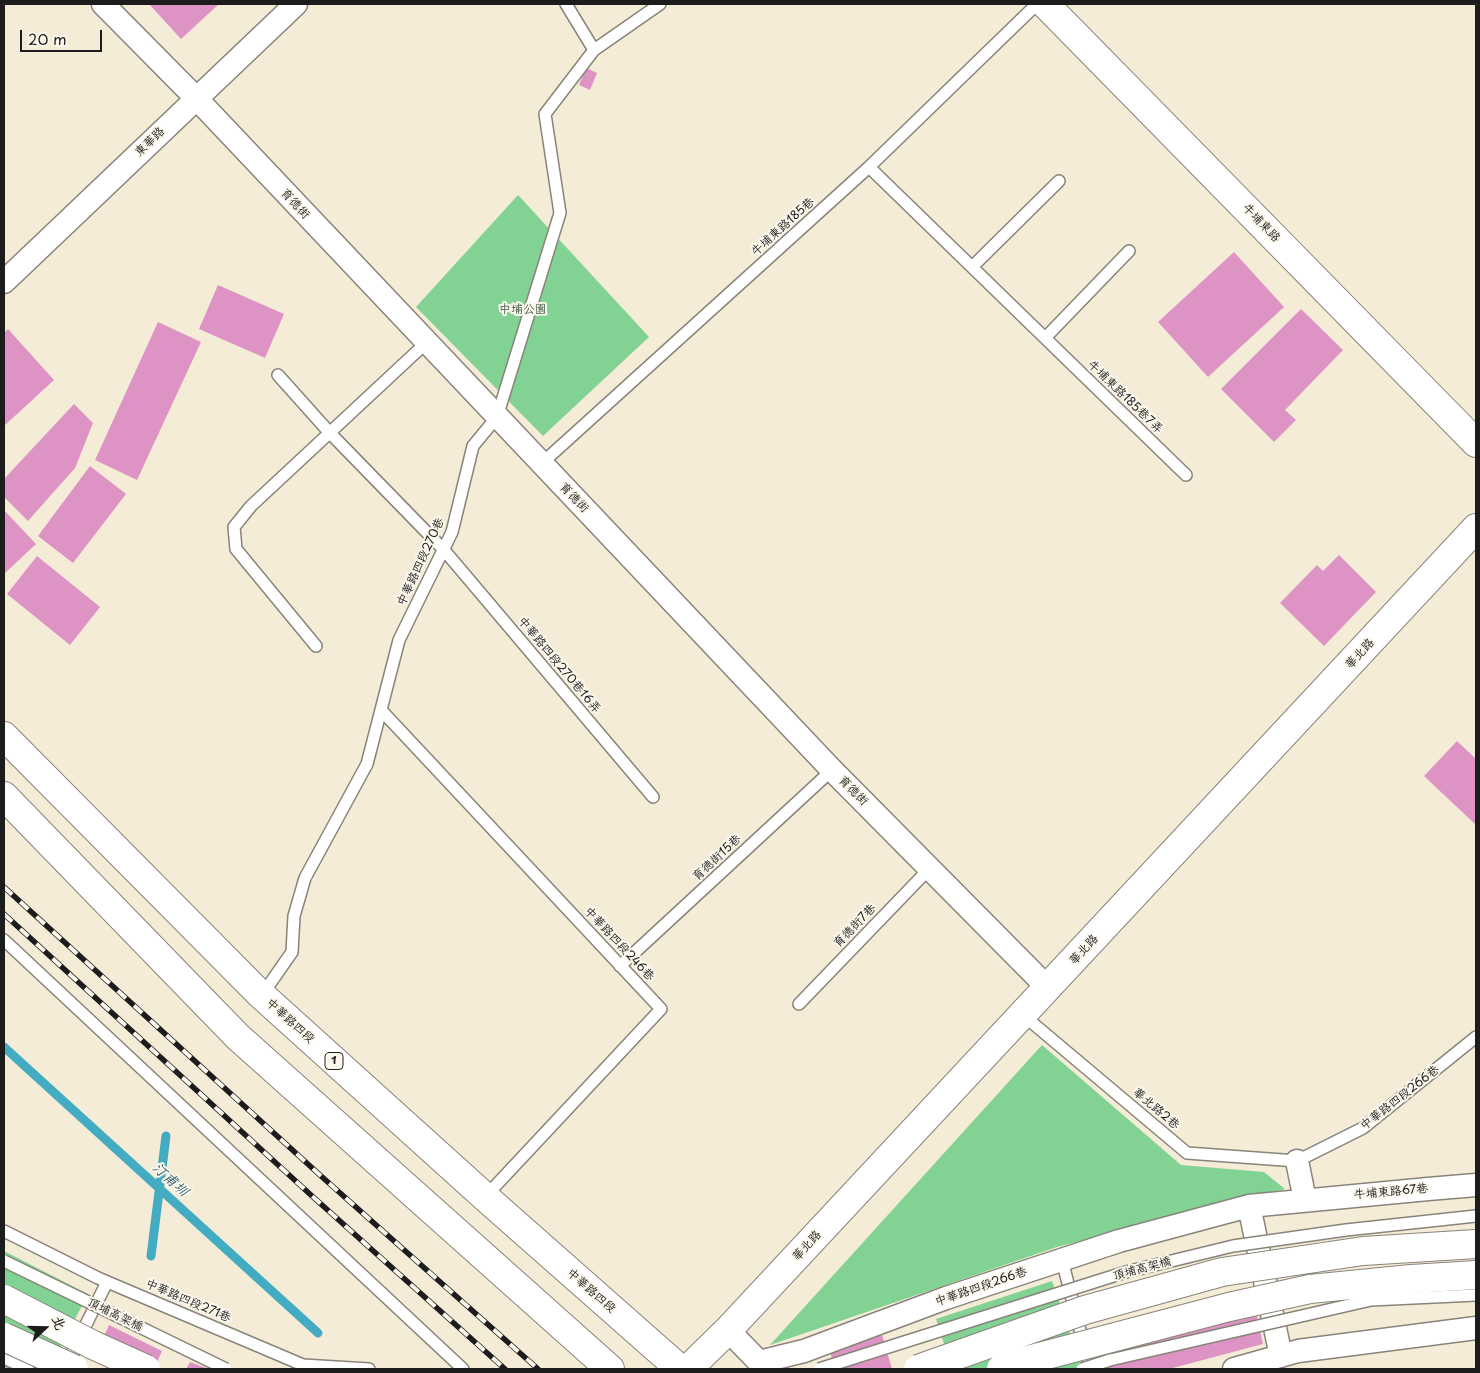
<!DOCTYPE html>
<meta charset="utf-8">
<style>
body{margin:0}
#map{position:relative;width:1480px;height:1373px;overflow:hidden;background:#f5ecd7;font-family:"Playpen Sans","LXGW WenKai TC",sans-serif}
canvas{display:block}
.frame{position:absolute;inset:0;border:5px solid #1c1c1c;pointer-events:none}
.north{position:absolute;left:20px;top:1303px;width:50px;height:50px;-webkit-text-stroke:4px #fbf7ec;paint-order:stroke;rotate:69deg;font-size:14px;font-weight:700;line-height:20px;text-align:center;color:#1c1c1c}
.north::after{content:'';display:block;margin:auto;width:18px;height:22px;background:#1c1c1c;clip-path:polygon(50% 0,100% 100%,50% 72%,0 100%)}
.scale{position:absolute;left:20px;top:30px;width:82px;height:22px;box-sizing:border-box;border:2px solid #1c1c1c;border-top:0;padding-left:6px;font-size:15px;line-height:18px;white-space:nowrap;color:#1c1c1c;-webkit-text-stroke:4px #fbf7ec;paint-order:stroke}
</style>
<div id="map">
<canvas width="1480" height="1373"></canvas>
<div class="frame"></div>
<div class="north">北</div>
<div class="scale">20 m</div>
</div>
<script>
const context = document.querySelector('canvas').getContext('2d');
context.lineJoin = 'round';
function paint(path, color) {
  context.fillStyle = color;
  context.fill(path, 'evenodd');
}
function strokePath(path, color, width, dash) {
  context.strokeStyle = color;
  context.lineWidth = width;
  context.lineCap = dash ? 'butt' : 'round';
  context.setLineDash(dash || []);
  context.stroke(path);
}
function drawText(font, color, halo, rows, align = 'center') {
  context.font = font + ' "Playpen Sans","LXGW WenKai TC",sans-serif';
  context.lineWidth = 4;
  context.setLineDash([]);
  context.textBaseline = 'middle';
  context.strokeStyle = halo;
  context.fillStyle = color;
  for (const [text, x, y, turn = 0] of rows) {
    context.save();
    context.translate(x, y);
    context.rotate((+turn || 0) * Math.PI / 180);
    context.textAlign = isNaN(turn) ? turn : align;
    if (halo) context.strokeText(text, 0, 0);
    context.fillText(text, 0, 0);
    context.restore();
  }
}
const green = new Path2D(`
 M518,195L649,337L543,436L416,307Z
 M1042,1045L1181,1165L1264,1172L1285,1189L1057,1247L770,1345Z
 M4,1251L88,1294L49,1369H4Z
 M1052,1281L1082,1369H952L936,1319Z`);
const stream = new Path2D(`
 M4,1047L318,1333
 M151,1256L166,1136`);
const building = new Path2D(`
 M149,4H219L181,39Z
 M586,68L597,73L590,90L579,85Z
 M1234,252L1284,307L1208,377L1158,322Z
 M218,285L284,314L265,358L199,329Z
 M1301,309L1343,350L1285,410L1296,420L1274,442L1221,389Z
 M158,322L201,342L137,480L95,460Z
 M8,329L54,380L4,426V333Z
 M74,404L93,423L75,468L28,521L4,497V479Z
 M90,466L126,494L73,563L38,536Z
 M4,510L36,544L4,574Z
 M1339,555L1376,592L1324,646L1280,603L1317,565L1323,571Z
 M37,556L100,607L70,645L7,594Z
 M1457,741L1476,759V825L1424,776Z
 M1251,1288L1263,1344L1169,1369H1109L1098,1329Z
 M109,1325L162,1351L154,1369L96,1354Z
 M882,1335L892,1369H835L830,1352Z
 M190,1362L209,1369H186Z`);
const lane = new Path2D(`
 M594,50L660,4
 M869,167L1186,475
 M972,267L1059,181
 M1045,338L1129,251
 M278,375L329,432L444,550L653,797
 M541,464L869,167L1037,4
 M316,646L236,549L234,527L251,506L426,343
 M381,710L661,1009L485,1197
 M4,940L463,1369
 M620,966L832,770
 M262,995L292,952L294,916L305,878L367,764L399,640L452,532L473,446L497,417L560,213L545,114L594,50L566,4
 M799,1004L930,868
 M1023,1015L1187,1153L1297,1161L1363,1128L1476,1037
 M4,1231L98,1278L303,1365L369,1369
 M1062,1260L1090,1369
 M4,1358L28,1369
 M66,1365L107,1282`);
const street = new Path2D(`
 M103,4L196,98L832,770L1048,988
 M4,282L296,4
 M1297,1161L1305,1200
 M1249,1206L1281,1356
 M728,1330L759,1362L804,1351L946,1298L1119,1241L1249,1206L1428,1189L1476,1185
 M1234,1369L1298,1351L1476,1328`);
const secondary = new Path2D(`
 M1045,4L1476,443
 M688,1369L728,1330L1476,528`);
const primary = new Path2D(`
 M4,736L258,992L485,1197L680,1369
 M4,796L238,1037L610,1369`);
const rail = new Path2D(`
 M4,887L321,1176L538,1369
 M4,914L312,1196L505,1369`);
const laneBridge = new Path2D(`
 M4,1261L226,1369
 M819,1369L1126,1272L1233,1246L1346,1230L1476,1216
 M1082,1369L1110,1360L1371,1300L1476,1295`);
const secondaryBridge = new Path2D(`
 M4,1299L93,1345L146,1369
 M4,1337L74,1369
 M918,1369L1085,1310L1222,1272L1363,1251L1476,1244
 M1001,1369L1020,1362L1229,1307L1310,1289L1411,1279L1476,1275`);
const shields = [
 [334,1061,18]
];
const shieldNames = [
 ["1",334,1061]
];
const streetNames = [
 ["東華路",150,142,-44],
 ["育德街",295,204,47],
 ["牛埔東路",1261,223,46],
 ["牛埔東路185巷",783,227,-42],
 ["牛埔東路185巷7弄",1125,397,44],
 ["育德街",574,498,46],
 ["中華路四段270巷",421,562,-65],
 ["華北路",1360,654,-47],
 ["中華路四段270巷16弄",559,665,50],
 ["育德街",853,791,45],
 ["育德街15巷",717,858,-43],
 ["育德街7巷",855,926,-46],
 ["中華路四段246巷",619,944,47],
 ["華北路",1084,950,-47],
 ["中華路四段",290,1021,42],
 ["中華路四段266巷",1400,1098,-38],
 ["華北路2巷",1156,1109,40],
 ["牛埔東路67巷",1391,1192,-5],
 ["華北路",807,1246,-47],
 ["頂埔高架橋",1142,1269,-15],
 ["中華路四段266巷",981,1287,-19],
 ["中華路四段",591,1291,41],
 ["中華路四段271巷",188,1301,23],
 ["頂埔高架橋",115,1315,26]
];
const parkNames = [
 ["中埔公園",523,310]
];
const waterNames = [
 ["汀甫圳",170,1180,42]
];
paint(green, '#81d293');
strokePath(stream, '#43acc3', 9);
paint(building, '#dd93c3');
strokePath(lane, '#88847a', 14);
strokePath(street, '#88847a', 25);
strokePath(secondary, '#88847a', 30);
strokePath(primary, '#88847a', 30);
strokePath(lane, '#fff', 11);
strokePath(street, '#fff', 22);
strokePath(secondary, '#fff', 28);
strokePath(primary, '#fff', 28);
strokePath(rail, '#1c1c1c', 5.5);
strokePath(rail, '#fbf7ec', 4, [11]);
strokePath(laneBridge, '#88847a', 14, []);
strokePath(secondaryBridge, '#88847a', 30, []);
strokePath(laneBridge, '#fff', 11);
strokePath(secondaryBridge, '#fff', 28);
for (const [x, y, w] of shields) {
  const box = new Path2D();
  box.roundRect(x - w / 2, y - 8.5, w, 17, 4);
  context.fillStyle = '#fbf7ec';
  context.fill(box);
  strokePath(box, '#1c1c1c', 1);
}
drawText('bold 11px', '#1c1c1c', null, shieldNames);
drawText('12px', '#1c1c1c', '#fbf7ec', streetNames);
drawText('12px', '#3f5c46', '#fbf7ec', parkNames);
drawText('italic 14px', '#2e5d67', '#fbf7ec', waterNames);
</script>
